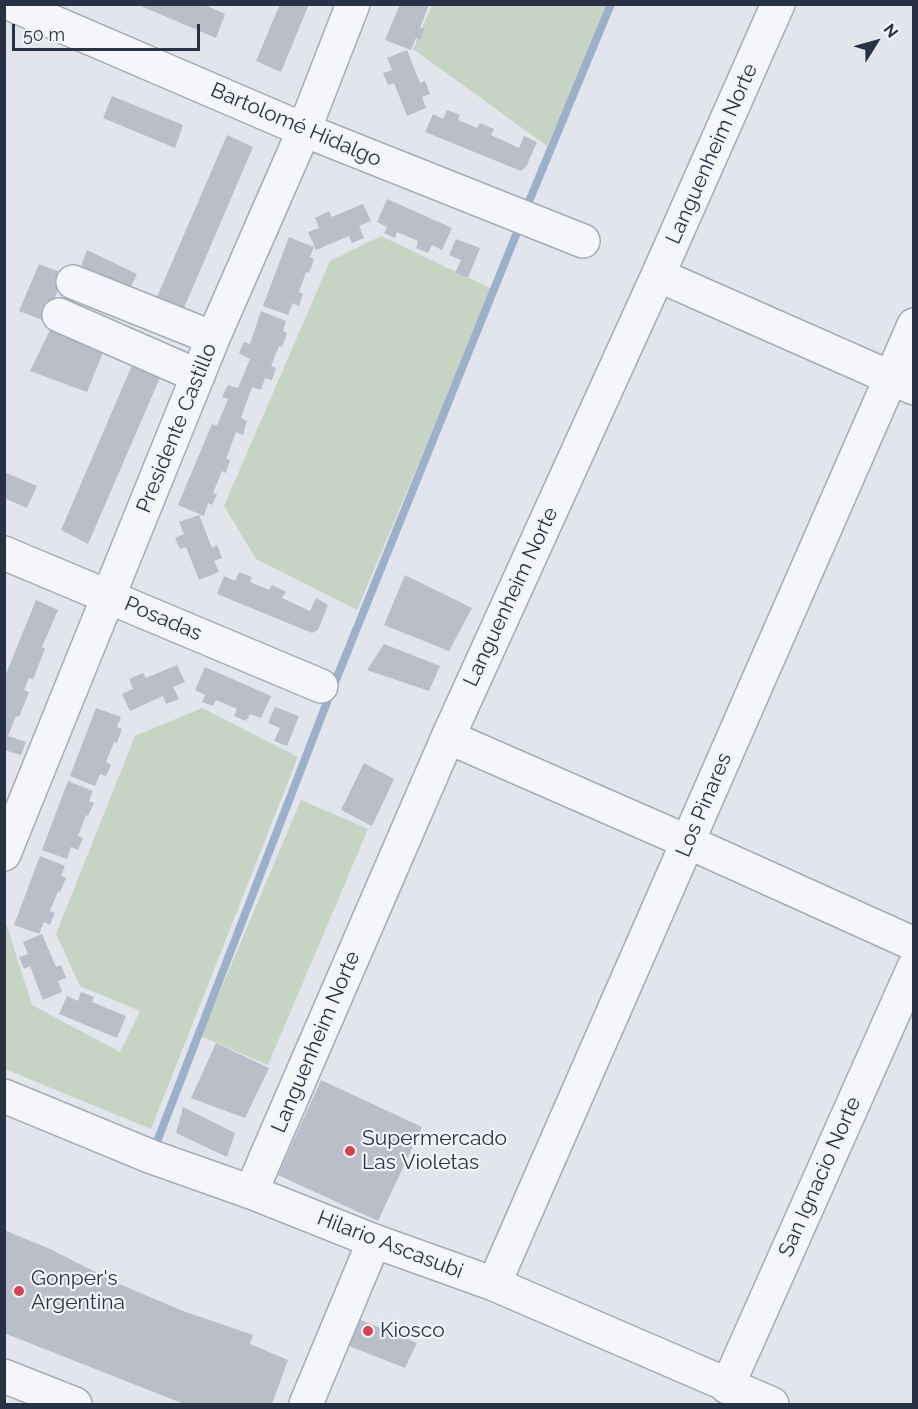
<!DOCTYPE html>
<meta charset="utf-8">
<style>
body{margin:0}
#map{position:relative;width:918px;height:1409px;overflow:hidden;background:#e2e5eb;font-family:Raleway,sans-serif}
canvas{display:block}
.frame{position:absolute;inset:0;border:6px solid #293144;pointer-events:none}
.north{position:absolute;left:846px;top:12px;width:60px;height:60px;-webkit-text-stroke:4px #f2f4f8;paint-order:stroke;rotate:53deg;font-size:16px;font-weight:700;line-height:24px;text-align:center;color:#293144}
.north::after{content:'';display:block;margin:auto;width:21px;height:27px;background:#293144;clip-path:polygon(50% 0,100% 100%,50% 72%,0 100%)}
.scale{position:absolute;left:12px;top:24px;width:188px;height:27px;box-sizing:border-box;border:3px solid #293144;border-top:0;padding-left:8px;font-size:18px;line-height:21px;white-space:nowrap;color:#293144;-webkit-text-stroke:4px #f2f4f8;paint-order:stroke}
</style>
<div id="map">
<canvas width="918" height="1409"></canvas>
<div class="frame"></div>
<div class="north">N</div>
<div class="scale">50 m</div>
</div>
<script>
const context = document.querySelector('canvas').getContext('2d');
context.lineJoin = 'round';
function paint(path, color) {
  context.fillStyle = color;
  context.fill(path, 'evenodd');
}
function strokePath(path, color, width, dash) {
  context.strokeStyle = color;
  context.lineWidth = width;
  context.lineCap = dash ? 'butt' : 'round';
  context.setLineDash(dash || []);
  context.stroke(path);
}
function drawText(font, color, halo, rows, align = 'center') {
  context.font = font + ' Raleway,sans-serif';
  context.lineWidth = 4.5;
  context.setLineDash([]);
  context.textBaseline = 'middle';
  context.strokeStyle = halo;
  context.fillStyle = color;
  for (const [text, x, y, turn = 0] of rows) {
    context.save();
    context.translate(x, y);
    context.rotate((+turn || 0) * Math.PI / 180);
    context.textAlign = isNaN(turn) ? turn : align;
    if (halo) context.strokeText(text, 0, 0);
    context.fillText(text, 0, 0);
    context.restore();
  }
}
const green = new Path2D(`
 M432,5H609L547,146L413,49Z
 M381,236L492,289L357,610L256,559L224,506L330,261Z
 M202,708L298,757L151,1129L5,1069V925L7,926L32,1005L120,1052L140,1011L80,986L56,934L135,736Z
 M301,800L368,829L268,1065L201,1036Z`);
const stream = new Path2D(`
 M525,211L611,4
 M158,1139L329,697L520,225`);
const building = new Path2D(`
 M136,4H203L225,14L216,38Z
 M280,4H309L281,72L256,61Z
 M400,4H434L433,7L429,5L420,28H425L420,40L416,38L411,50L385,40Z
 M407,50L420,83L425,81L430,94L422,97L426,108L407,116L394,83L388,85L383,73L392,70L387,58Z
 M112,96L183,125L175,148L103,118Z
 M447,110L460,115L458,120L477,128L480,123L494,129L491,135L519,148L524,136L537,142L526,167L521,171L425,132L433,114L443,119Z
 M227,135L253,147L181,315L154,304Z
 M387,199L452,228L442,250L432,245L428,253L416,248L418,241L397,232L395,238L384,233L387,227L377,222Z
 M363,204L371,221L359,226L364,238L352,243L349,236L316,250L308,232L319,228L315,218L329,211L332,217Z
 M289,237L314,247L310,257L314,259L309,273L306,272L299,292L303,294L299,306L293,303L288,315L263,306Z
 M456,239L480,248L468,278L455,273L461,260L449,255Z
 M87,250L137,274L126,297L78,274Z
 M39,264L65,274L45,321L19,311Z
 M261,311L286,321L283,331L287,333L282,347L279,346L271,366L276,368L272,380L265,378L261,390L252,387L241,418L247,421L243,435L236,432L226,459L230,460L226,473L222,471L213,493L217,494L212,505L208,503L204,516L178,505L212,424L217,426L228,399L222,397L228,385L238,388L250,359L239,353L244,342L250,344Z
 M51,328L104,350L87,392L30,371Z
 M133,363L162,373L88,544L61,530Z
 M4,472L37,486L27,508L4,498Z
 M199,515L212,548L217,545L222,558L214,561L219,572L199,580L186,547L180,549L175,538L184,534L179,522Z
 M239,572L252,577L250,582L269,590L272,585L286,592L282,598L310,611L316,598L328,605L318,630L312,633L217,594L224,576L235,581Z
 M405,575L472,608L449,651L384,625Z
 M36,600L58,610L42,647L45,649L33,679L29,678L24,690L29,692L19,717L16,716L8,736L26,742L21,755L4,750V679Z
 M384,644L440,666L429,691L367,670Z
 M177,665L185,682L173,687L179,699L166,704L163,696L130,711L122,694L133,689L129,679L143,673L146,678Z
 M205,667L271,696L261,718L250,714L246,721L234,716L237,709L216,700L213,706L202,702L205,695L195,690Z
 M275,707L299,716L287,746L274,741L280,728L268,723Z
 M96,708L121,717L117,727L122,729L117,743L114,742L106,762L111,765L106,776L100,774L95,786L70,776Z
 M364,763L394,779L372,826L341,810Z
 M68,781L93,791L89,801L94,803L88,816L86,815L78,836L83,838L78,850L71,847L67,859L42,850Z
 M40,856L65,866L61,876L66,878L60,892L58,891L50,911L55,913L50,925L44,922L39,934L14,925Z
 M42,934L56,967L61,965L66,978L58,981L62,992L43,1000L30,966L24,969L19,957L28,954L23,942Z
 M81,992L94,997L92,1002L126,1016L117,1038L59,1014L67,996L78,1001Z
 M216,1043L269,1068L245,1118L191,1098Z
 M321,1080L422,1127L378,1221L278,1175Z
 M183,1107L235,1133L227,1157L176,1133Z
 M4,1230L50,1249L117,1283L183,1311L253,1335L250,1344L288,1360L272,1404H184L4,1333Z
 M356,1318L417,1343L405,1368L344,1344Z`);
const minor = new Path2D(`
 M11,4L304,130L583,241
 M658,275L914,388
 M73,282L213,338
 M59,315L198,376
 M4,553L321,686
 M448,737L688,842L914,944
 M4,854L213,338L304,130L353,4
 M4,1096L152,1157L251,1192L374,1241L494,1284L772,1404
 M251,1192L448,737L658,275L778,4
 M494,1284L914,325
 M4,1376L75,1404
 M727,1387L914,967
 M306,1404L374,1241`);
const markers = [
 [350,1151,6,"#d44350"],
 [19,1291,6,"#d44350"],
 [368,1331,6,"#d44350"]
];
const streetNames = [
 ["Bartolomé Hidalgo",296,125,23],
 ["Languenheim Norte",712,154,-66],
 ["Presidente Castillo",177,428,-68],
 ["Languenheim Norte",511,597,-65],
 ["Posadas",163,619,23],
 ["Los Pinares",704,805,-67],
 ["Languenheim Norte",316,1042,-67],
 ["San Ignacio Norte",820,1177,-66],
 ["Hilario Ascasubi",390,1245,21]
];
const poiNames = [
 ["Supermercado",362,1139],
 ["Las Violetas",362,1163],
 ["Gonper's",31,1279],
 ["Argentina",31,1303],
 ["Kiosco",380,1331]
];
paint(green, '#c6d5c3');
strokePath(stream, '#9cb0cc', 8);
paint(building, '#b9bec9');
strokePath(minor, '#a7abb6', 36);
strokePath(minor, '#f5f6f9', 33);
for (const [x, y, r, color] of markers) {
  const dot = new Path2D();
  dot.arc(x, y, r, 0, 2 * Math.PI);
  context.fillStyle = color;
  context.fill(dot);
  strokePath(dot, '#f2f4f8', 2);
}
drawText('21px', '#293144', '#f2f4f8', streetNames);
drawText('21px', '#293144', '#f2f4f8', poiNames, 'left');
</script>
